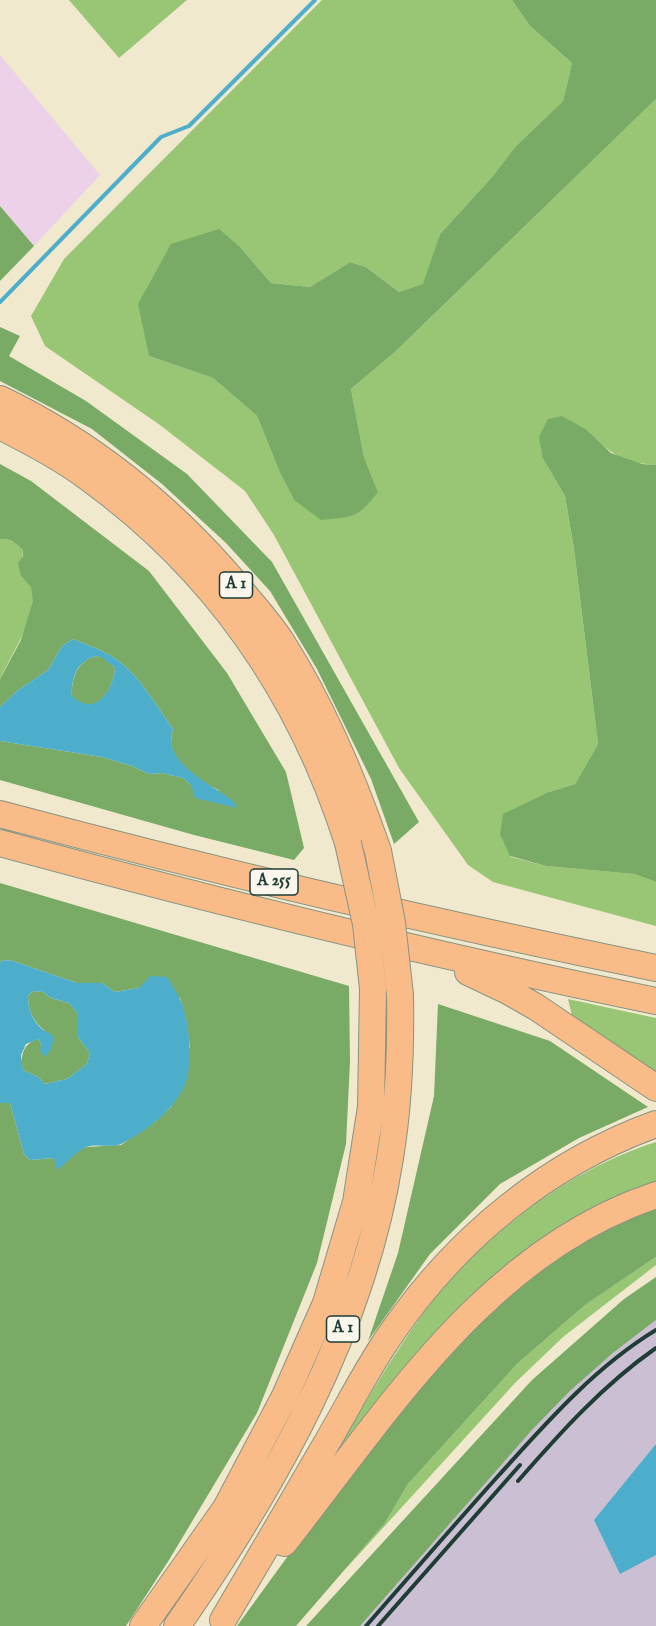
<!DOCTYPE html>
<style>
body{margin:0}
canvas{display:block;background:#f0e9ce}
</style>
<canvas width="656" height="1626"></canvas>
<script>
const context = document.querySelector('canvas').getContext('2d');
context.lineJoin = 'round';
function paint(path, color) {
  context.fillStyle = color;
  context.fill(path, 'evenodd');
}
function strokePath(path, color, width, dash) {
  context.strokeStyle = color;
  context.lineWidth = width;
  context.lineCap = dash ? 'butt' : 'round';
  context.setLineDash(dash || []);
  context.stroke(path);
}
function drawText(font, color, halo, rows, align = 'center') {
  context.font = font + ' "IM FELL English",serif';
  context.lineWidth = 6;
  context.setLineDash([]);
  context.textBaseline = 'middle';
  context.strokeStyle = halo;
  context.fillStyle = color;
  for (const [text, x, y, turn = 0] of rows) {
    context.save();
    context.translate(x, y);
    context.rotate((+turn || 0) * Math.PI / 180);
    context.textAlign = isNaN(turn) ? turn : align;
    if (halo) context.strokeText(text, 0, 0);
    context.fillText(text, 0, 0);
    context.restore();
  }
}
const built = new Path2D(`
 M0,55L100,175L34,246L0,206Z`);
const industrial = new Path2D(`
 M656,1320V1626H360L532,1430L570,1391L613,1353Z`);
const green = new Path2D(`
 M69,0H187L119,58Z
 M322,0H512L530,26L572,63L563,101L515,147L492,177L440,234L424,284L399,292L366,267L350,262L310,287L271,283L240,247L149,356L213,378L257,416L280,473L294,500L378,492L364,457L351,389L395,352L656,99V465C622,463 610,453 587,430L543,459L565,496L574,549L598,744L575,784L549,792L500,835L511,857L546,866L634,874L656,882V926L493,882L468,865L399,768L274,535L245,491L160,425L45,346L31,316L64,259Z
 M0,539L11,540L23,550L21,576C24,579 29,583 31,587C42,611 10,656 0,679Z
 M568,999L656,1018V1075L573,1020Z
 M656,1142V1187L306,1506C343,1443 377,1378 419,1319C476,1241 564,1171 656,1142Z
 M656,1257V1265L563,1337L515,1383L341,1574L385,1523L408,1484L517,1364L585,1305Z`);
const forest = new Path2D(`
 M512,0H656V99L395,352L351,389L364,457L378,492C358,518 353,517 321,520L294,500L280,473L257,416L213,378L149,356L138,304L171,244L219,229L240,247L271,283L310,287L350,262L366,267L399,292L423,284L440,234L492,177L515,147L563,101L572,63L530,26Z
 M0,206L34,246L0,281Z
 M0,327L20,336L9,356L86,401L187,474L272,562L419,822L394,844L371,779L317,669L270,591L226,543L162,484L92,429L0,381Z
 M562,416L587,430L611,453L642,464L656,465V882L634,874L546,866L510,856L500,835L503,814L549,792L575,784L598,744L574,549L565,496L543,459L539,437L548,419Z
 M0,464L31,481L149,571L227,673L286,772L304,848L294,860L194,835L0,780V741L102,757L132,766L149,774L162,773L183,778L191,785L220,791C203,783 174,763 171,744C171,739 172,733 173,729C156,705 140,676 116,659C103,650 87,645 73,639L62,646L48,670L17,691L0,707V679L21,640L33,601L31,587L21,576L18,563L23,556V550L11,540L0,539Z
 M97,656L103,657L115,668C113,691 96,718 72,697C71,679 77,660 97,656Z
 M0,883L349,986L350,1061L346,1144L317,1263L257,1413L169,1560L126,1626H0V1103H10L24,1154L30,1160L54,1158L86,1147L121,1145L155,1122L171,1107L190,1047L186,1019L180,998L139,988L115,992L102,983H77L13,961L3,960L0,963Z
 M33,991L43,992L51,998L69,1003L78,1014V1037L90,1053L87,1064L67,1079L45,1084L38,1077L23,1070C20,1055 23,1043 39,1039L44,1056L45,1031C33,1021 28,1011 28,996Z
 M438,1004L550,1041L648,1107L579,1138L500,1184L430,1254L368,1341L398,1253L434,1096Z
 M656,1204V1257L585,1305L517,1364L408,1484L385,1523L296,1626H237L325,1505L461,1338L556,1254Z
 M656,1277V1320L613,1353L570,1391L532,1430L360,1626H306L532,1380L624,1299Z`);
const water = new Path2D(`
 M73,639C87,645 103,650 116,659C140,676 156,705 173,729C172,733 171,739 171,743C175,768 215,787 233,801L237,808L195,798L191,785L183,778L162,773L149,774L132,766L102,757L0,741V707L17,691L48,670L62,646ZM97,656L103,658L115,668C113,691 95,718 72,696C71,678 77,660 97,656Z
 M3,960L13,961L77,983H102L115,992L139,988L150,976L167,977C171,983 175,990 179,997C190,1019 194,1065 184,1087C172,1112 146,1131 123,1143C112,1149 98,1143 86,1147C76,1151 66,1164 57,1170L54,1158L30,1160L24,1154L10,1103H0V963ZM33,991L43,992L51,998L69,1003L78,1014V1037L90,1053L87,1064L67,1079L45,1084L38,1077L23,1070L21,1055L26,1044L39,1039L41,1046L40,1051L45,1057L51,1049L54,1038C50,1032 47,1033 42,1029C32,1020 28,1009 28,996Z
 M656,1444V1555L620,1574L594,1520Z`);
const stream = new Path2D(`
 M0,302L161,137L189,126L315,0`);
const highway = new Path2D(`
 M0,399C92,443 169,506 235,583C251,603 270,623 283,644C324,709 353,778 378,851
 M0,426C31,442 62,458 90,479C216,571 301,695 348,843
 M0,814C217,872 436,923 656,968
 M0,843C217,902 436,956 656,1001
 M468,972L508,991L536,1007L656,1088
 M284,1543C388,1411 487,1251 656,1195
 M223,1620C258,1561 292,1503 326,1444C348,1407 368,1366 393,1331C458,1237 548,1163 656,1124
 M143,1626L226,1508L285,1396L326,1303L356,1202L371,1107L373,989
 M177,1626C275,1485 363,1330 390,1158C399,1104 401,1050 400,995`);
const rail = new Path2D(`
 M518,1481C560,1433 603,1385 656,1348
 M366,1626C410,1576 454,1525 499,1475C546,1423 595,1367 656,1330
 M378,1626L520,1465`);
const highwayBridge = new Path2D(`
 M348,843L366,924L373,989
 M378,851L392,923L400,995`);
const shields = [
 [236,585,33],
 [274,882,48],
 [343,1329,33]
];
const shieldNames = [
 ["A 1",236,585],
 ["A 255",274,882],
 ["A 1",343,1329]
];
paint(built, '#ecd1e9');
paint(industrial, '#cbbfd4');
paint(green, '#99c674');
paint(forest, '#7aab66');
paint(water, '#4daecc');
strokePath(stream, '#4daecc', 4);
strokePath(highway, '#889381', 28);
strokePath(highway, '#f9bc89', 26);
strokePath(rail, '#1f3d34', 4);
strokePath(highwayBridge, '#889381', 28, []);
strokePath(highwayBridge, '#f9bc89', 26);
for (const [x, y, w] of shields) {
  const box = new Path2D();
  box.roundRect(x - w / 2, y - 13, w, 26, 4.5);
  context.fillStyle = '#fbf7ec';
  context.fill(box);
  strokePath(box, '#1f3d34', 1.5);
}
drawText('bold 16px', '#1f3d34', null, shieldNames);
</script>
